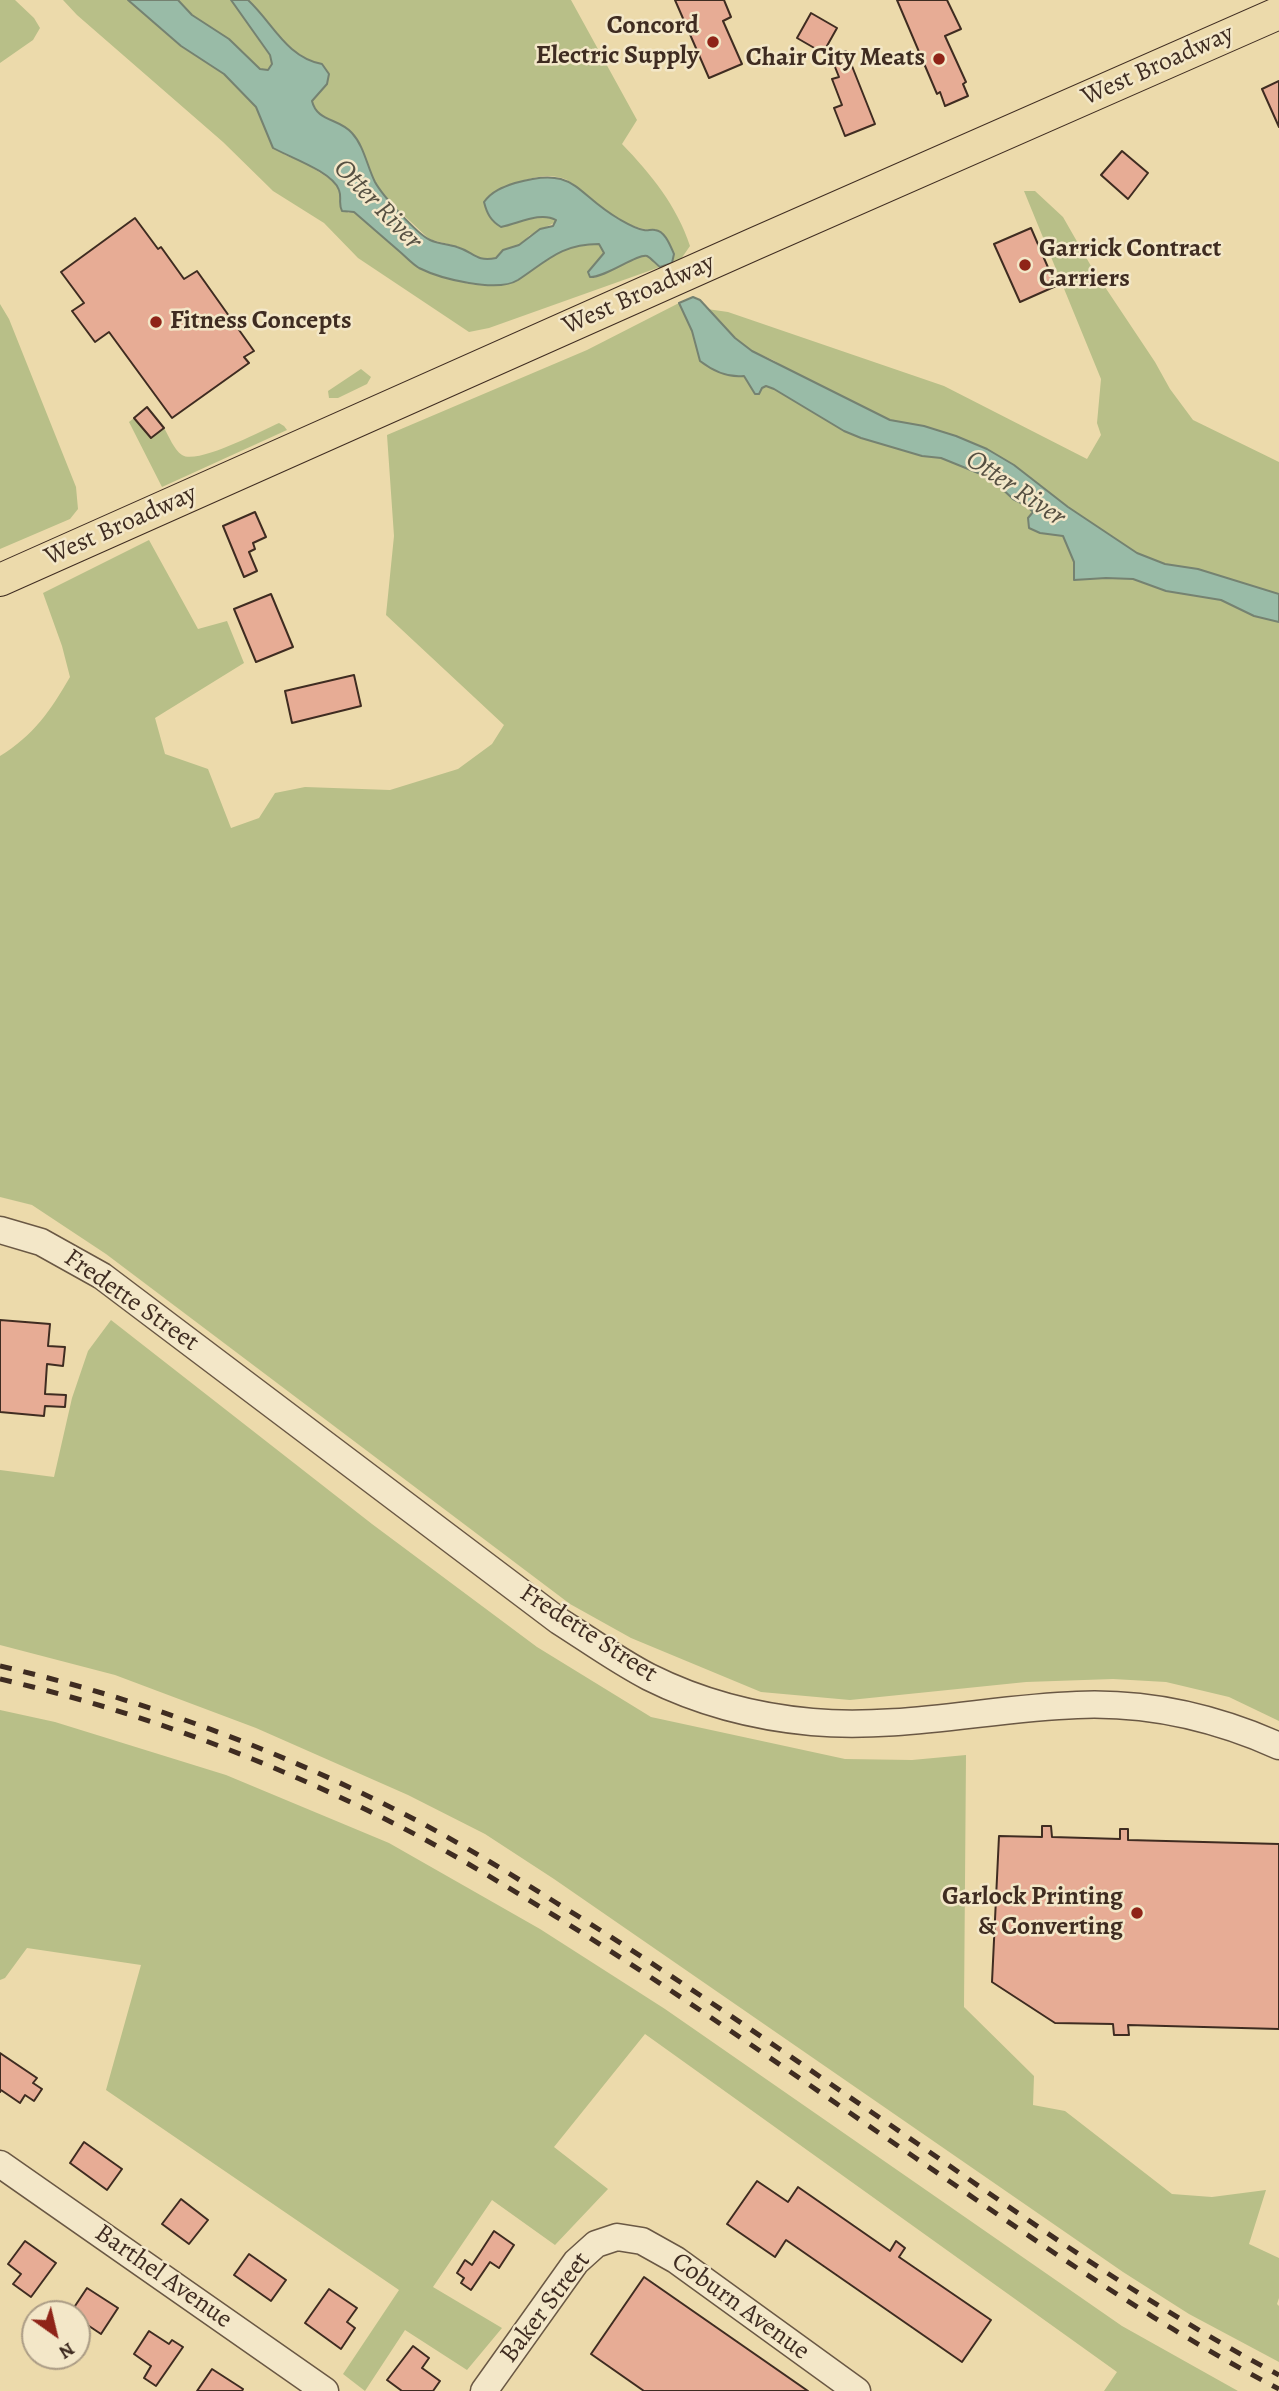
<!DOCTYPE html>
<style>
body{margin:0}
#map{position:relative;width:1279px;height:2391px;overflow:hidden;background:#ecdaab;font-family:Alegreya,serif}
canvas{display:block}
.north{position:absolute;left:21px;top:2300px;width:70px;height:70px;box-sizing:border-box;background:#f3e7c8;border:2px solid #ab9c85;border-radius:50%;rotate:146deg;font-size:19px;font-weight:700;line-height:28px;text-align:center;color:#3f2c21}
.north::after{content:'';display:block;margin:auto;width:24px;height:32px;background:#8f2418;clip-path:polygon(50% 0,100% 100%,50% 72%,0 100%)}
</style>
<div id="map">
<canvas width="1279" height="2391"></canvas>
<div class="north">N</div>
</div>
<script>
const context = document.querySelector('canvas').getContext('2d');
context.lineJoin = 'round';
function paint(path, color) {
  context.fillStyle = color;
  context.fill(path, 'evenodd');
}
function strokePath(path, color, width, dash) {
  context.strokeStyle = color;
  context.lineWidth = width;
  context.lineCap = dash ? 'butt' : 'round';
  context.setLineDash(dash || []);
  context.stroke(path);
}
function drawText(font, color, halo, rows, align = 'center') {
  context.font = font + ' Alegreya,serif';
  context.lineWidth = 5;
  context.setLineDash([]);
  context.textBaseline = 'middle';
  context.strokeStyle = halo;
  context.fillStyle = color;
  for (const [text, x, y, turn = 0] of rows) {
    context.save();
    context.translate(x, y);
    context.rotate((+turn || 0) * Math.PI / 180);
    context.textAlign = isNaN(turn) ? turn : align;
    if (halo) context.strokeText(text, 0, 0);
    context.fillText(text, 0, 0);
    context.restore();
  }
}
const green = new Path2D(`
 M0,0H15L34,18L40,28L33,40L0,63Z
 M63,0H128L180,46L224,74L256,107L269,139L285,155L305,163L333,181L339,188L340,196L348,213L354,212L418,268L469,284L488,286L514,282L553,254L571,247L599,244L604,253L596,262L594,278C603,274 641,254 646,256C651,258 656,264 660,267L489,328L469,332L358,258L324,223L273,191L223,142L77,15Z
 M178,0H231L270,56L272,64L268,71L260,70L229,39L192,15Z
 M248,0H571L637,120L622,144C651,174 677,206 690,246L681,259L672,263L674,254L657,230C632,231 607,213 589,198C579,189 571,179 557,177C540,173 520,182 504,187L526,220L542,217H553L556,222L530,235L519,245L503,250L496,258L485,260L473,256L459,247L429,239L394,206L376,185L352,133L319,116L312,101L327,84L323,64C287,57 272,23 248,0Z
 M1024,191H1035L1063,217L1091,266L1155,362L1170,389L1193,420L1279,462V594L1198,569L1165,564L1137,553L1068,507L1014,465L987,449L956,436L924,426L890,420L796,374L773,360L752,351L735,338L707,309L728,312L944,386L1087,459L1101,435L1097,423L1101,379Z
 M679,303L684,313L733,357L964,450L1089,539L1279,609V1721L1229,1697L1166,1682L1113,1679L1026,1682L850,1700L761,1692L631,1638L570,1604L106,1254L32,1205L0,1197V756C33,736 51,710 70,677L62,646L43,593L149,540L198,629L227,621L244,663L155,718L165,754L208,769L231,828L259,818L275,793L305,787L390,790L458,769L492,744L504,725L386,615L394,536L387,435L587,350Z
 M0,304L9,319L76,487L78,509L70,519L0,549Z
 M361,369L371,377L367,384L338,398H329L328,391Z
 M134,418L151,438L164,428C169,436 174,450 182,455C197,465 261,431 279,423L284,426L287,430L162,487L129,422Z
 M111,1320L372,1524L537,1647L651,1717L845,1759L912,1760L966,1755L964,2007L1034,2076L1033,2105L1065,2111L1172,2194L1212,2197L1266,2190L1249,2244L1279,2258V2298L1277,2304L1279,2306V2362L1189,2314L1123,2272L554,1879L485,1834L408,1795L256,1728L115,1675L0,1645V1470L54,1477L72,1398L88,1351Z
 M0,1710L55,1722L226,1775L389,1843L540,1929L665,2009L1122,2326L1238,2391H1104L1117,2372L645,2034L554,2147L608,2189L555,2245L492,2200L433,2287L502,2328L467,2370L405,2330L365,2391L343,2374L399,2290L106,2090L141,1965L27,1948L5,1978L0,1980Z`);
const water = new Path2D(`
 M128,0H178L192,15L229,39L260,69L268,70L272,64L270,55L231,0H248C273,23 286,57 322,64L329,74L327,84L312,101C317,122 339,118 352,133C364,146 367,166 375,182C382,195 417,234 430,240C439,244 448,244 457,247C474,252 475,262 496,258L503,250L519,245L540,229L553,226L556,220C540,211 518,224 501,227C491,221 487,214 484,202C492,191 503,187 515,183C576,165 574,193 619,219C626,223 636,229 644,230C648,231 651,229 655,230C665,231 670,245 674,254L672,263L660,267C656,264 651,258 647,256C638,253 605,278 590,277L588,272L604,253L599,244C561,244 547,261 518,280C497,293 441,279 419,268C412,264 405,256 399,251C384,238 369,225 354,212L342,211C338,204 342,198 339,190C333,172 289,157 273,148L256,107L224,74L181,46Z
 M693,297L700,300L735,338L752,351L890,420L924,426L956,436L987,449L1014,465L1068,507L1137,553L1165,564L1198,569L1279,594V622L1254,616L1221,600L1166,591L1133,579L1106,578L1074,580V562L1063,536L1040,533L1029,528L1028,518L1033,512L1027,506L1013,499L997,484L978,473L941,458L922,456L861,438L844,431L774,389L766,386L762,388L759,394H755L744,376C727,378 713,371 700,361L692,331L679,303Z`);
const building = new Path2D(`
 M675,0H724L731,17L723,21L742,64L709,78Z
 M897,0H947L961,29L945,36L966,82L963,84L968,96L945,106L940,92L937,94Z
 M811,13L837,28L823,53L797,38Z
 M846,51L875,124L845,136L834,108L842,105L832,79L839,77L831,57Z
 M1279,81V127L1262,89Z
 M1122,151L1148,173L1128,199L1101,175Z
 M135,218L158,249L161,247L184,279L197,271L254,351L244,357L249,363L172,418L109,332L95,342L72,311L84,303L61,272Z
 M1031,228L1056,286L1020,302L994,244Z
 M147,407L164,428L151,438L134,418Z
 M255,512L266,537L253,543L255,549L249,552L257,571L244,577L223,526Z
 M271,594L293,647L256,662L234,609Z
 M354,675L361,706L292,723L285,691Z
 M0,1320L50,1324L48,1346L65,1347L63,1366L47,1364L45,1394L66,1395L65,1407L45,1406L44,1416L0,1412Z
 M1042,1826H1051L1052,1837L1120,1839V1829H1128V1840L1279,1844V2029L1128,2025L1129,2035H1114L1113,2024L1055,2023L992,1982L999,1836L1042,1837Z
 M0,2053L37,2078L33,2083L42,2089L34,2101L25,2095L20,2103L1,2090L0,2092Z
 M84,2142L122,2169L107,2190L70,2163Z
 M757,2181L788,2202L798,2187L890,2251L896,2241L905,2248L899,2257L991,2320L962,2362L786,2240L775,2257L727,2224Z
 M181,2199L208,2220L189,2244L162,2224Z
 M494,2231L514,2245L499,2268L490,2262L471,2290L461,2283L464,2278L457,2273L465,2260L472,2265Z
 M25,2241L56,2263L31,2297L13,2284L21,2274L8,2264Z
 M249,2254L286,2280L271,2301L234,2275Z
 M644,2277L808,2391H644L591,2354Z
 M87,2288L118,2308L101,2334L86,2324L82,2329L77,2326V2314L71,2312Z
 M329,2289L357,2308L347,2322L355,2328L341,2349L305,2323Z
 M149,2331L169,2344L172,2340L183,2347L156,2386L144,2378L151,2366L134,2354Z
 M413,2346L429,2358L422,2368L440,2381L433,2391H402L387,2380Z
 M212,2369L243,2389L242,2391H197Z`);
const minor = new Path2D(`
 M0,1230L41,1242L102,1276L559,1621C589,1640 618,1661 649,1677C699,1702 757,1717 812,1722C899,1730 991,1708 1077,1705C1146,1702 1216,1718 1279,1746
 M0,2164L325,2391
 M484,2391L576,2262L596,2244L617,2237L642,2241L676,2260L857,2391`);
const major = new Path2D(`
 M0,580L754,244L1279,13`);
const rail = new Path2D(`
 M0,1666C142,1699 279,1750 408,1816C459,1842 507,1872 555,1902C679,1978 798,2062 918,2144C1035,2225 1152,2308 1279,2375
 M0,1679C139,1711 274,1762 401,1827C454,1854 504,1885 555,1916C681,1994 801,2080 923,2163C1039,2243 1154,2324 1279,2389`);
const markers = [
 [713,42,7,"#8f2418"],
 [939,59,7,"#8f2418"],
 [1025,265,7,"#8f2418"],
 [156,322,7,"#8f2418"],
 [1137,1913,7,"#8f2418"]
];
const poiNames = [
 ["Concord",699,27],
 ["Electric Supply",699,57],
 ["Chair City Meats",925,59],
 ["Garrick Contract",1039,250,"left"],
 ["Carriers",1039,280,"left"],
 ["Fitness Concepts",170,322,"left"],
 ["Garlock Printing",1123,1898],
 ["& Converting",1123,1928]
];
const streetNames = [
 ["West Broadway",1158,66,-24],
 ["West Broadway",639,295,-24],
 ["West Broadway",121,526,-24],
 ["Fredette Street",131,1301,35],
 ["Fredette Street",588,1634,33],
 ["Barthel Avenue",163,2277,35],
 ["Coburn Avenue",740,2307,36],
 ["Baker Street",546,2308,-53]
];
const waterNames = [
 ["Otter River",377,205,46],
 ["Otter River",1015,489,34]
];
paint(green, '#b8bf88');
paint(water, '#99bba7');
strokePath(water, '#758271', 2);
paint(building, '#e7ac95');
strokePath(building, '#3f2c21', 2);
strokePath(minor, '#6a5844', 29);
strokePath(major, '#3f2c21', 34);
strokePath(minor, '#f3e7c8', 26);
strokePath(major, '#ecdaab', 32);
strokePath(rail, '#3f2c21', 5, [12, 12]);
for (const [x, y, r, color] of markers) {
  const dot = new Path2D();
  dot.arc(x, y, r, 0, 2 * Math.PI);
  context.fillStyle = color;
  context.fill(dot);
  strokePath(dot, '#f3e7c8', 2.5);
}
drawText('bold 26px', '#3f2c21', '#f3e7c8', poiNames, 'right');
drawText('26px', '#3f2c21', '#f3e7c8', streetNames);
drawText('italic 28px', '#565042', '#f3e7c8', waterNames);
</script>
